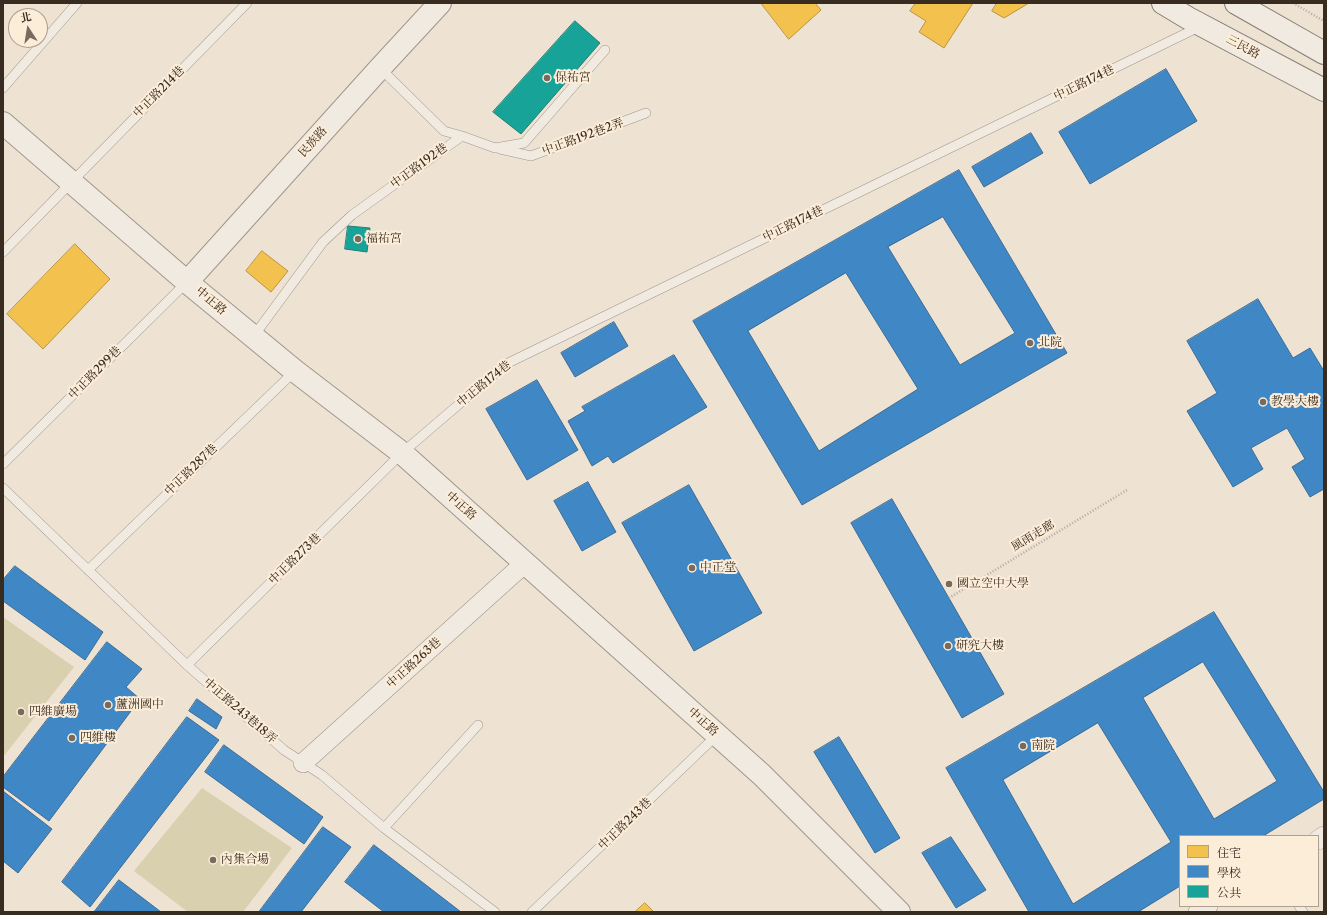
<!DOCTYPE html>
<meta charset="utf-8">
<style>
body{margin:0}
#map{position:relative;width:1327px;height:915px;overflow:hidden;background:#eee2d2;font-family:"Libre Caslon Text","Noto Serif TC",serif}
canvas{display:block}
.frame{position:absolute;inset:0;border:4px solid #382b20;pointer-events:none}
.legend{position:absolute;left:1179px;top:835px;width:140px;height:72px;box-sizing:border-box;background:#fcedd9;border:1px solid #ae9f8f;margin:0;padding:5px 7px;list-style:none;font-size:12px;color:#382b20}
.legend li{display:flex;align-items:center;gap:8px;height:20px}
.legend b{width:20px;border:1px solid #ae9f8f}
.north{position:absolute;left:8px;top:8px;width:40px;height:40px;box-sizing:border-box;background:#fcedd9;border:1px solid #ae9f8f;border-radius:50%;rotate:348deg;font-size:11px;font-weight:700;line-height:16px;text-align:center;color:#382b20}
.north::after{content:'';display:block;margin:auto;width:14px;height:18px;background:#786b5e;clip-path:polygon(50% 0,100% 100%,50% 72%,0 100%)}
</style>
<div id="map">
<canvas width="1327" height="915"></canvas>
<div class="frame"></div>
<ul class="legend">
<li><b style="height:11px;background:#f2c14e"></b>住宅</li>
<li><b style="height:11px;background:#3f88c5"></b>學校</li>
<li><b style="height:11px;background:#17a398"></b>公共</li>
</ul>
<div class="north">北</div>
</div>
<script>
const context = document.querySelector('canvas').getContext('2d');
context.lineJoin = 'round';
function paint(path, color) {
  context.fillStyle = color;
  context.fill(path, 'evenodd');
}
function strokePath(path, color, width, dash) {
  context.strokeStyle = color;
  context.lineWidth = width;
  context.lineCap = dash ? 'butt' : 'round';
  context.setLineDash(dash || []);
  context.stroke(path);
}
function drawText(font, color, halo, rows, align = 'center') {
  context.font = font + ' "Libre Caslon Text","Noto Serif TC",serif';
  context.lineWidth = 4;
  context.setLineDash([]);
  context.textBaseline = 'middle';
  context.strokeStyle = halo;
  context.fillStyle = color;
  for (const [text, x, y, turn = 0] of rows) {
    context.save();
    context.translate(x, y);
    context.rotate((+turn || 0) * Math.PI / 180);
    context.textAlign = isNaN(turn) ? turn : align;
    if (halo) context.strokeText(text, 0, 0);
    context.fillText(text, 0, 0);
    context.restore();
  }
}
const green = new Path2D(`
 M3,617L74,667L3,757Z
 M202,788L292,848L243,912H188L134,871Z`);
const homes = new Path2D(`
 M761,3H815L821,10L789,39Z
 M916,3H973L944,48L919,32L926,21L910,11Z
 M997,3H1029L1004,18L992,11Z
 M75,244L110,279L43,349L7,314Z
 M262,251L288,271L271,292L246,271Z
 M645,903L654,912H635Z`);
const schools = new Path2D(`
 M1166,69L1197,121L1090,184L1059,132Z
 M1031,133L1043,153L984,187L972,167Z
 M959,170L1067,353L802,505L693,321ZM943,217L1015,333L960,365L888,247ZM846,273L918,389L819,451L748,331Z
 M1258,299L1293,358L1310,348L1324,371V489L1310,497L1292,467L1305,459L1287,428L1251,448L1263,469L1233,487L1187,411L1217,393L1187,341Z
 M614,322L628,346L575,377L561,353Z
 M674,355L707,407L613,463L608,456L592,466L568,421L585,411L582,407Z
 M537,380L578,450L527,480L486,409Z
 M588,482L616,532L582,551L554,501Z
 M689,485L762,613L694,651L622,523Z
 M892,499L1004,694L962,718L851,523Z
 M15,566L103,632L85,660L3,601V580Z
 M1214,612L1324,792V799L1263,836H1180V886L1138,912H1029L946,768ZM1203,662L1277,781L1214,819L1143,698ZM1098,723L1171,842L1073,904L1003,780Z
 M107,642L142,669L126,687L140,699L49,821L3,787V777Z
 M197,699L222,717L216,729L189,711Z
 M187,717L219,740L90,907L62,882Z
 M839,737L900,838L875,853L814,752Z
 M224,745L323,817L304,844L205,772Z
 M3,791L52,829L18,873L3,861Z
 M323,827L351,847L301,912H259Z
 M951,837L986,890L956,908L922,853Z
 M374,845L461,912H384L345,882Z
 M119,880L161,912L95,911Z`);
const public = new Path2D(`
 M575,21L600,43L521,134L493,112Z
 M348,226L370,228L367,252L345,249Z`);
const path = new Path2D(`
 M1293,3L1324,21
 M949,598L1127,490`);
const service = new Path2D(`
 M380,68L444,131L462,136
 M3,88L77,3
 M500,149L531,156L646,113
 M3,252L247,3
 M253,337L323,242L352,215L462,136L495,148L524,143L605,50
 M3,464L187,282
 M3,488L187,665L284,750L322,775L384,828L495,912
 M88,570L295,371
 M187,665L402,453L506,364L1201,26
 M384,828L478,725
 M1299,906L1303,912
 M532,912L717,735`);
const minor = new Path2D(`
 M303,763L525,563
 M1318,840L1324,836
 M1198,912L1208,906`);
const tertiary = new Path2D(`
 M3,123L187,282L295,371L402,453L762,775L899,912
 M187,282L380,68L440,3`);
const secondary = new Path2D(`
 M1163,3L1188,18L1324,90
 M1236,3L1324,53`);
const markers = [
 [547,78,4,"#786b5e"],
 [358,239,4,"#786b5e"],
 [1030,343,4,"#786b5e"],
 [1263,402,4,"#786b5e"],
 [692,568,4,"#786b5e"],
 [949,584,4,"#786b5e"],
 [948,646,4,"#786b5e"],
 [108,705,4,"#786b5e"],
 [21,712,4,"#786b5e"],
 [72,738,4,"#786b5e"],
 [1023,746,4,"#786b5e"],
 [213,860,4,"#786b5e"]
];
const streetNames = [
 ["三民路",1243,47,28],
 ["中正路174巷",1084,83,-26],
 ["中正路214巷",159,92,-45],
 ["中正路192巷2弄",583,137,-20],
 ["民族路",313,142,-48],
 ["中正路192巷",419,166,-36],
 ["中正路174巷",793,224,-26],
 ["中正路",211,301,40],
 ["中正路299巷",95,373,-45],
 ["中正路174巷",484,384,-39],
 ["中正路287巷",191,470,-44],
 ["中正路",461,506,42],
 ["風雨走廊",1033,536,-31],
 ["中正路273巷",295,559,-44],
 ["中正路263巷",414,663,-42],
 ["中正路243巷18弄",240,711,41],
 ["中正路",703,722,42],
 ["中正路243巷",625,824,-44]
];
const poiNames = [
 ["保祐宮",555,78],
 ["福祐宮",366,239],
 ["北院",1038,343],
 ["教學大樓",1271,402],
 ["中正堂",700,568],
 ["國立空中大學",957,584],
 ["研究大樓",956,646],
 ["蘆洲國中",116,705],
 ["四維廣場",29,712],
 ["四維樓",80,738],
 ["南院",1031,746],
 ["內集合場",221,860]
];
paint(green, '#d8d0ae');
paint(homes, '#f2c14e');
strokePath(homes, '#ba9440', 1);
paint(schools, '#3f88c5');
strokePath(schools, '#3d6c94', 1);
paint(public, '#17a398');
strokePath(public, '#217f74', 1);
strokePath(service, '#9f978c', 10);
strokePath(minor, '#9f978c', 20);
strokePath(tertiary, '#9f978c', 24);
strokePath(secondary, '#867e74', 24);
strokePath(path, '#afa9a2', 2.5, [1, 2]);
strokePath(service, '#f1eae1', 9);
strokePath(minor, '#f1eae1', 19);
strokePath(tertiary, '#f1eae1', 22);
strokePath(secondary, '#f1eae1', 22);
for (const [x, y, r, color] of markers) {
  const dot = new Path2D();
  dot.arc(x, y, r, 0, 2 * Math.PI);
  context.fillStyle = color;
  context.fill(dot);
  strokePath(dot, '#fcedd9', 1.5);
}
drawText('12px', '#382b20', '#fcedd9', streetNames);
drawText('12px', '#382b20', '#fcedd9', poiNames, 'left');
</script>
